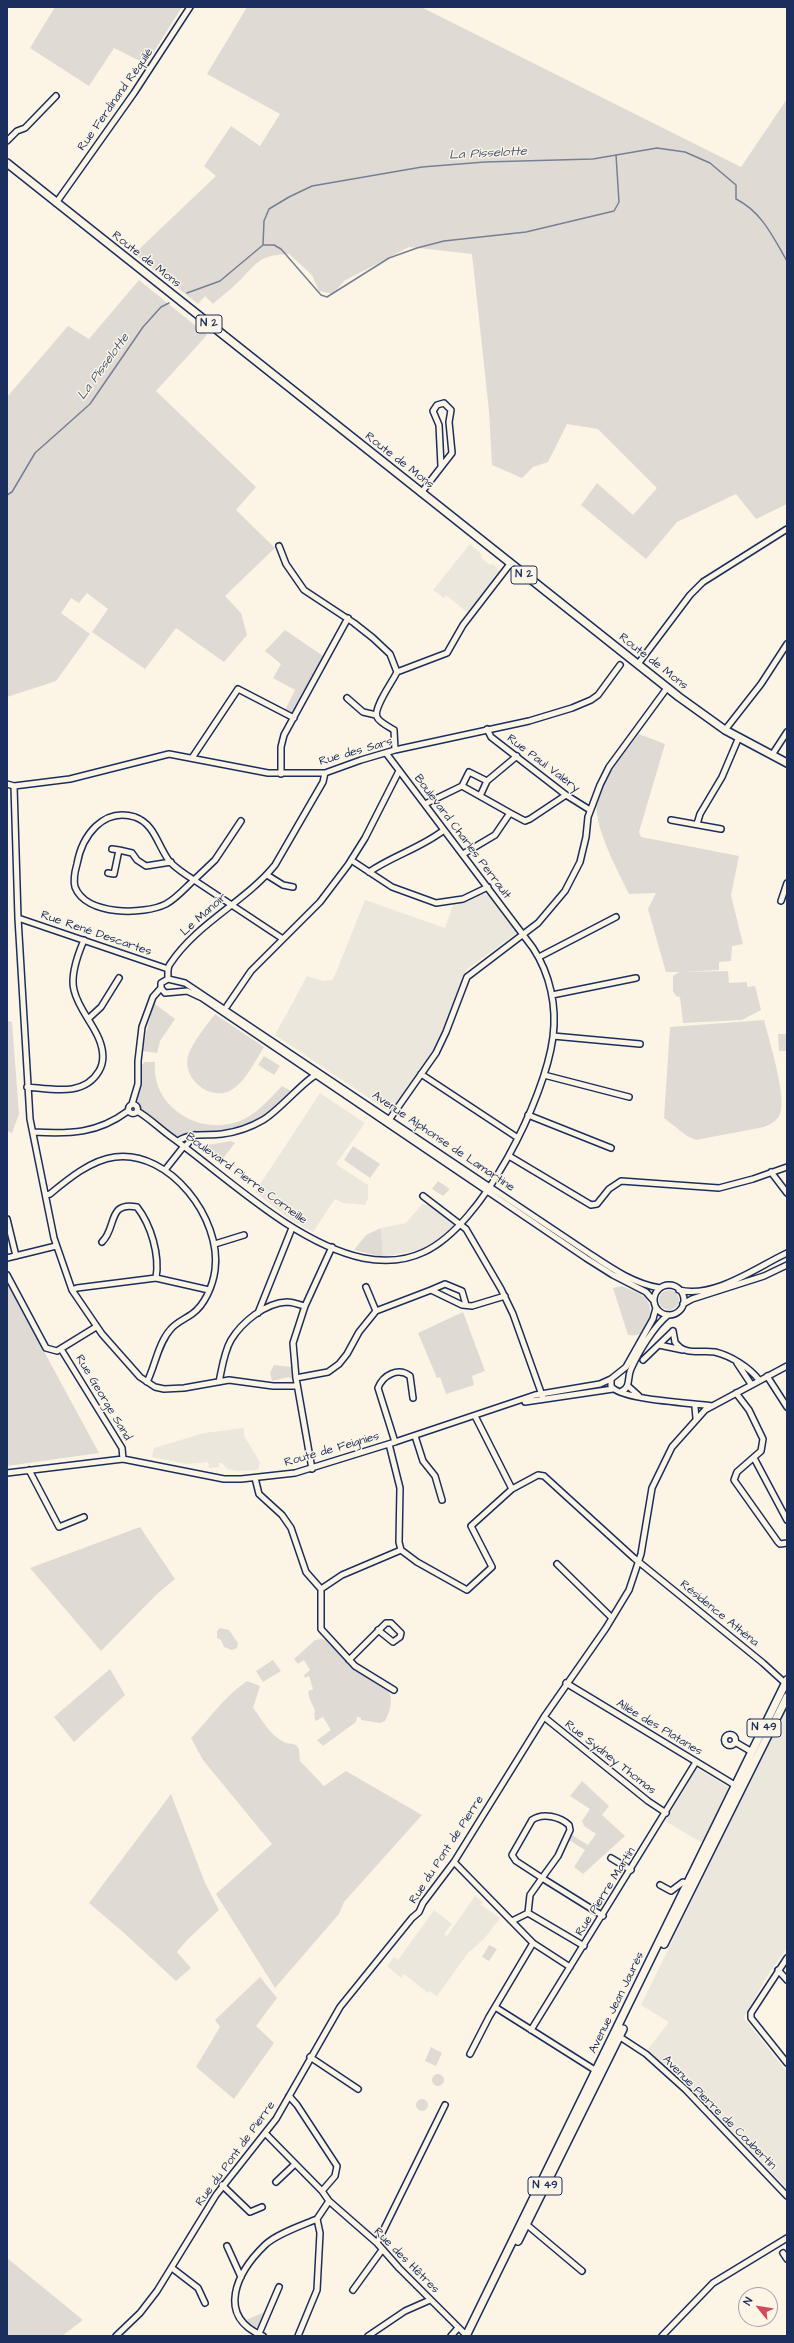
<!DOCTYPE html>
<meta charset="utf-8">
<style>
body{margin:0}
#map{position:relative;width:794px;height:2343px;overflow:hidden;background:#fcf5e5;font-family:"Architects Daughter",sans-serif}
canvas{display:block}
.frame{position:absolute;inset:0;border:8px solid #1b2f5e;pointer-events:none}
.north{position:absolute;left:738px;top:2287px;width:40px;height:40px;box-sizing:border-box;background:#fcf5e5;border:1px solid #a2a6af;border-radius:50%;rotate:300deg;font-size:11px;font-weight:700;line-height:16px;text-align:center;color:#1b2f5e}
.north::after{content:'';display:block;margin:auto;width:14px;height:18px;background:#d1495b;clip-path:polygon(50% 0,100% 100%,50% 72%,0 100%)}
</style>
<div id="map">
<canvas width="794" height="2343"></canvas>
<div class="frame"></div>
<div class="north">N</div>
</div>
<script>
const context = document.querySelector('canvas').getContext('2d');
context.lineJoin = 'round';
function paint(path, color) {
  context.fillStyle = color;
  context.fill(path, 'evenodd');
}
function strokePath(path, color, width, dash) {
  context.strokeStyle = color;
  context.lineWidth = width;
  context.lineCap = dash ? 'butt' : 'round';
  context.setLineDash(dash || []);
  context.stroke(path);
}
function drawText(font, color, halo, rows, align = 'center') {
  context.font = font + ' "Architects Daughter",sans-serif';
  context.lineWidth = 3;
  context.setLineDash([]);
  context.textBaseline = 'middle';
  context.strokeStyle = halo;
  context.fillStyle = color;
  for (const [text, x, y, turn = 0] of rows) {
    context.save();
    context.translate(x, y);
    context.rotate((+turn || 0) * Math.PI / 180);
    context.textAlign = isNaN(turn) ? turn : align;
    if (halo) context.strokeText(text, 0, 0);
    context.fillText(text, 0, 0);
    context.restore();
  }
}
const built = new Path2D(`
 M470,544L482,555L481,558L490,565L493,564L500,571L499,577L469,614L446,595L444,598L433,590Z
 M482,894L489,895L517,933L467,969L445,1027L425,1065L390,1112L275,1035L307,976L323,981L333,980L365,900L445,928L453,905Z
 M320,1093L365,1123L336,1164L368,1185V1198L365,1205L343,1203L335,1199L313,1232L291,1220L255,1192Z
 M422,1204L433,1206L454,1223L453,1227L438,1241L423,1249L383,1257L381,1228L406,1223Z
 M244,1428V1436L260,1462L258,1470L238,1471L227,1469L222,1463H219V1467L209,1468L208,1462L187,1464L152,1457L154,1448L204,1433Z
 M787,1707V1948L767,1976L744,2018L787,2072V2189L648,2049L669,2022L641,2005L716,1851L665,1821L697,1768L743,1796Z
 M475,1896L483,1902L481,1905L500,1918L485,1938L468,1953L437,1996L429,1991L428,1993L404,1974L401,1978L387,1966L394,1957L398,1960L434,1910L452,1924L444,1934L447,1936Z`);
const green = new Path2D(`
 M55,7H182L146,64L114,48L89,86L30,48Z
 M247,7H421L741,167L787,99V504L756,519L736,494L677,522L646,559L581,505L597,483L633,515L657,488L598,429L567,424L548,462L533,467L522,478L492,465L489,411L472,254L409,247L344,281L333,294L319,291L312,275L289,254C264,255 260,259 244,276C235,286 223,295 213,304L205,296L198,304L134,254L216,176L204,166L231,126L260,146L280,114L207,74Z
 M139,280L207,335L156,391L256,487L236,510L275,548L225,596L241,613L247,635L224,662L176,628L145,669L92,632L108,609L87,593L79,603L71,598L61,613L90,634L56,681L7,697V397L68,326L89,339Z
 M285,630L323,656L294,710L290,713L285,710L295,690L273,678L281,664L265,651Z
 M639,734L665,744L639,832L641,837L739,856L731,895L743,944L732,946L731,961L719,962V970L683,972L728,971L729,983L747,982V987L755,986L761,1010L742,1020L683,1023L680,997L676,996L673,991V976L679,972H666L648,909L656,893L629,894C619,873 592,824 597,801C603,776 624,754 639,734Z
 M155,1004L175,1019L160,1041L157,1053L142,1051L153,1005Z
 M215,1014L264,1047C255,1061 247,1079 233,1089C211,1104 179,1077 189,1053C195,1039 206,1026 215,1014Z
 M764,1020C769,1040 787,1097 780,1114C777,1121 771,1124 764,1127L696,1140L687,1136L664,1118L670,1027Z
 M7,1021L12,1022L19,1114L12,1133L7,1131Z
 M778,1034H787V1051H779Z
 M264,1056L280,1066L274,1075L258,1065Z
 M145,1062H155C151,1106 197,1135 237,1122C256,1116 269,1099 282,1086L295,1093L259,1121L235,1131L184,1136L177,1138L139,1108C135,1097 140,1077 141,1065Z
 M231,1141L235,1143L221,1161L201,1146Z
 M353,1146L380,1164L370,1178L344,1160Z
 M438,1181L450,1189L443,1196L432,1189Z
 M381,1228L383,1257L354,1250L366,1235Z
 M7,1283L99,1453L7,1466Z
 M622,1286C630,1290 642,1293 647,1300C653,1308 650,1329 640,1334C636,1336 631,1335 628,1335L613,1288Z
 M659 1300a10 10 0 1 1 20 0a10 10 0 1 1-20 0Z
 M463,1312L485,1371L472,1376L474,1385L446,1394L440,1377L437,1378L418,1333Z
 M274,1365L292,1367V1378L290,1379L289,1377L272,1381L270,1373Z
 M140,1527L175,1579L157,1594L101,1651L30,1568Z
 M220,1628L229,1630L238,1643L237,1648L232,1650L224,1647L221,1640L217,1638V1631Z
 M321,1639C331,1639 342,1659 350,1665C358,1673 387,1686 390,1694C393,1701 389,1714 385,1721L380,1723L361,1720V1718L357,1717L356,1722L323,1746L317,1740L331,1730L323,1717L316,1721C313,1717 316,1712 314,1708C311,1702 309,1698 308,1691L313,1689L309,1676L305,1678L304,1675L310,1670L304,1660L298,1664L294,1659L315,1640Z
 M273,1660L281,1671L263,1682L256,1671Z
 M110,1669L125,1695L74,1742L54,1717Z
 M247,1681L260,1686L253,1708C263,1720 269,1735 284,1742C287,1744 292,1743 296,1745L299,1749L300,1761L324,1786L346,1771L422,1815L344,1902L339,1914L275,1988L216,1894L272,1844L203,1760L191,1738C209,1719 225,1696 247,1681Z
 M582,1781L609,1806L602,1815L625,1836L583,1874L574,1867L585,1850L569,1840L572,1835L588,1845L596,1834L584,1826L582,1821L590,1809L570,1796Z
 M171,1794L205,1883L219,1910L187,1940L177,1952L191,1968L176,1981L124,1933L89,1903Z
 M489,1945L497,1949L489,1961L482,1957Z
 M260,1977L277,1998L256,2026L274,2043L234,2099L196,2067L220,2027L215,2020Z
 M431,2047L442,2053L436,2066L425,2061Z
 M432 2080a6 6 0 1 1 12 0a6 6 0 1 1-12 0Z
 M416 2105a6 6 0 1 1 12 0a6 6 0 1 1-12 0Z
 M7,2258L83,2320L62,2336H7Z
 M267,2311L260,2327L253,2328L246,2320Z`);
const stream = new Path2D(`
 M263,245H274L281,249L321,295L327,297L389,258L417,248L444,241L526,232L614,211L619,202L616,155
 M187,293L220,281L263,245L264,221L269,209L289,197L312,186L422,167L485,162L593,159L657,148L685,152L710,163L736,185V199C762,212 773,237 787,261
 M7,495L12,492L35,453L90,404L143,327L161,307L169,303`);
const minor = new Path2D(`
 M7,141L17,131L25,128L56,96
 M56,203L134,93L190,7
 M421,493L452,453L449,422L451,410L444,403L437,405L433,411L439,425L441,466
 M279,546L286,564L304,590L354,623L373,638L390,654L397,672C393,681 373,708 377,717C379,722 389,727 394,730L395,750
 M638,664L690,595L703,582L787,529
 M397,672L447,653L463,625L510,564
 M347,698L363,712L376,715
 M487,729L491,737L566,795L590,810
 M725,730L761,684L787,644
 M772,755L787,732
 M192,758L238,689L294,718
 M281,774V747L284,735L348,618
 M7,784L14,786L70,779L169,754L268,773H325L361,760L395,750L529,721L572,708L591,700L598,695L620,665
 M14,786L18,918L30,1119L54,1238L72,1290L102,1334L140,1377L155,1387L164,1389L184,1388L229,1380L273,1386H297
 M462,786L510,813
 M480,796L487,781
 M425,804L462,786L469,772L487,781L517,756
 M671,820L721,829
 M241,821L215,860L194,880C186,875 177,869 170,862C158,847 155,824 135,817C103,807 82,836 77,864C75,871 73,880 75,887C86,916 144,915 166,904C177,898 185,888 194,880L283,939
 M697,824L700,814L722,777L739,737
 M112,849L119,850
 M463,854L495,835L510,813L525,821L530,819L566,795
 M351,860L392,887L436,903L463,899L488,887
 M369,872C394,855 421,848 444,830
 M108,873L114,874L119,850L132,853L137,860L146,866L171,862
 M267,875L283,885L293,887
 M781,901L787,883
 M18,918L168,969
 M539,957L616,917
 M168,979C168,973 167,968 170,964C197,923 245,902 275,865L323,782L325,773
 M552,995L636,978
 M227,1006L251,971L320,902L348,865L365,838L399,771
 M88,1019L101,1007L119,978
 M553,1036L640,1044
 M421,1074L518,1138
 M544,1075L629,1097
 M27,1087C52,1089 84,1097 99,1071C105,1061 103,1049 99,1039C92,1022 78,1008 74,990C70,975 78,954 84,940
 M132,1104L138,1084V1061L142,1027L153,997L161,988
 M128.5 1109a4.5 4.5 0 1 1 9 0a4.5 4.5 0 1 1-9 0Z
 M137,1111C148,1117 159,1128 170,1136C227,1177 294,1243 363,1258C383,1262 405,1261 424,1252C483,1225 545,1099 553,1037C557,1006 550,974 533,948L386,753
 M528,1115L611,1148
 M389,1120L436,1053L446,1032L467,977L538,923L565,891L580,862L586,837L588,817L600,785L609,767L667,688
 M33,1132C70,1134 97,1134 128,1111
 M178,1141C192,1132 207,1136 222,1134C237,1132 251,1127 263,1120C279,1111 307,1077 317,1075
 M185,1147L195,1135
 M509,1156L591,1205L597,1204L609,1189L621,1181L719,1188L753,1179L787,1167
 M165,1170L184,1146
 M771,1172L787,1193
 M46,1195L50,1194C68,1179 91,1160 115,1157C170,1150 222,1219 215,1270C213,1285 205,1305 192,1314C185,1319 175,1323 170,1330C158,1344 155,1366 147,1382
 M423,1196L466,1229L501,1289L513,1314L543,1398
 M7,1219L16,1256
 M102,1242C117,1228 107,1201 137,1207C151,1225 160,1255 156,1278
 M215,1244L244,1235
 M7,1258L56,1246
 M7,1275L46,1348L57,1351L96,1327
 M654 1300a15 15 0 1 1 30 0a15 15 0 1 1-30 0Z
 M366,1287L376,1311
 M72,1290L77,1288L156,1278L209,1290
 M431,1290L445,1284L462,1291L466,1305
 M679,1290C714,1299 757,1267 787,1253
 M654,1301L646,1292L613,1275L586,1258L202,998L187,991L165,993L161,988V983L168,979L185,983L590,1254C611,1268 634,1284 660,1288
 M683,1304L692,1299L764,1276L787,1265
 M656,1308L653,1319L626,1367L611,1379V1386C620,1400 693,1403 712,1406
 M258,1313L292,1228
 M673,1331L675,1342C684,1356 701,1350 715,1352C731,1356 749,1367 759,1380
 M659,1345L683,1350
 M61,1349L122,1448L123,1459
 M643,1360L673,1331
 M737,1363L751,1384
 M767,1376L787,1407
 M296,1378L328,1372L339,1364L347,1354L359,1332L376,1311L431,1290L462,1305L472,1306L505,1296
 M219,1382C222,1368 224,1352 231,1340C242,1322 265,1303 287,1302C293,1302 299,1305 305,1306
 M628,1386L639,1396
 M622,1391C631,1387 627,1377 631,1369C638,1353 654,1326 668,1315
 M736,1393L749,1410L763,1439L761,1451L737,1472L734,1480L778,1542L780,1544L787,1543
 M525,1402L613,1389
 M695,1407L696,1418
 M475,1416L512,1489L538,1475L544,1476L634,1558L763,1663L785,1683
 M415,1436L423,1461L435,1476L442,1500
 M395,1442L378,1388C383,1375 398,1367 410,1376L413,1398
 M389,1444L400,1488L399,1542L401,1550
 M754,1458L787,1520
 M312,1469L296,1378L293,1343L305,1306L332,1247
 M29,1470L59,1527L84,1517
 M7,1473L123,1459L224,1479H241L295,1473L395,1442L535,1395L600,1384L611,1379
 M255,1478L259,1494L282,1515L291,1528L306,1572L321,1589
 M557,1564L612,1618
 M321,1589L342,1575L401,1550L417,1562L467,1590L492,1567L471,1526L512,1489
 M321,1589V1629L355,1666L394,1690
 M349,1660L386,1623H391L401,1633L400,1637L393,1642L378,1630
 M566,1683L738,1787
 M544,1717L648,1801L666,1813
 M724.5 1740a5.5 5.5 0 1 1 11 0a5.5 5.5 0 1 1-11 0Z
 M735,1742L752,1752
 M611,1858L631,1870
 M454,1862L533,1943L570,1967
 M660,1885L671,1891L683,1882L688,1885
 M528,1913L584,1946
 M512,1921L528,1913L530,1895L542,1878L516,1861L512,1855L532,1820C543,1812 560,1817 569,1825L570,1830L558,1856L542,1878L603,1916
 M787,1958L751,2013V2018L787,2063
 M778,1970L787,1980
 M495,2007L598,2072
 M531,2030L696,1762
 M617,2035L646,2054L686,2090L787,2196
 M470,2054L489,2017L533,1943
 M310,2057L358,2089
 M289,2096L297,2105L337,2166L335,2176L322,2191
 M265,2133L322,2191L329,2201L377,2243L399,2268L467,2336
 M276,2182L295,2164
 M222,2185L250,2212L262,2207
 M317,2219L329,2201
 M526,2224L582,2271
 M377,2243L445,2105
 M227,2246L241,2277
 M783,2253L787,2259
 M172,2268L198,2288L205,2303
 M353,2290L382,2250
 M116,2336L140,2313L157,2291L216,2195L276,2119L340,2007L412,1918L419,1912L423,1903L454,1862L544,1717L606,1628L629,1590L641,1554L652,1488L672,1447L705,1410L787,1366
 M258,2336L279,2287
 M263,2336C215,2316 237,2272 265,2245C276,2234 303,2225 317,2219
 M298,2336L317,2290L320,2233L317,2219
 M368,2336L405,2311L430,2300
 M451,2336L458,2328
 M662,2336L713,2283L787,2238`);
const major = new Path2D(`
 M7,163L679,697L725,730L787,763
 M664,1944L787,1697
 M518,2241L623,2029
 M466,2336L787,1680`);
const shields = [
 [209,324,26],
 [524,575,26],
 [764,1728,34],
 [545,2186,34]
];
const shieldNames = [
 ["N 2",209,324],
 ["N 2",524,575],
 ["N 49",764,1728],
 ["N 49",545,2186]
];
const streetNames = [
 ["Rue Ferdinand Réquilé",116,100,-55],
 ["Route de Mons",146,260,38],
 ["Route de Mons",399,461,38],
 ["Route de Mons",653,662,38],
 ["Rue des Sars",356,752,-16],
 ["Rue Paul Valéry",543,764,37],
 ["Boulevard Charles Perrault",462,837,53],
 ["Le Manoir",204,915,-42],
 ["Rue René Descartes",96,934,19],
 ["Avenue Alphonse de Lamartine",443,1142,34],
 ["Boulevard Pierre Corneille",246,1179,36],
 ["Rue George Sand",103,1398,59],
 ["Route de Feignies",332,1450,-16],
 ["Résidence Athéna",719,1614,39],
 ["Allée des Platanes",659,1728,31],
 ["Rue Sydney Thomas",610,1758,38],
 ["Rue du Pont de Pierre",447,1850,-57],
 ["Rue Pierre Martin",606,1892,-58],
 ["Avenue Jean Jaurès",617,2003,-64],
 ["Avenue Pierre de Coubertin",719,2113,45],
 ["Rue du Pont de Pierre",236,2154,-54],
 ["Rue des Hêtres",406,2261,45]
];
const waterNames = [
 ["La Pisselotte",488,154,-3],
 ["La Pisselotte",104,367,-54]
];
paint(built, '#ece7dc');
paint(green, '#dfdbd4');
strokePath(stream, '#767f94', 1.5);
strokePath(minor, '#1b2f5e', 8);
strokePath(major, '#1b2f5e', 10);
strokePath(minor, '#fcf5e5', 5);
strokePath(major, '#fcf5e5', 7);
for (const [x, y, w] of shields) {
  const box = new Path2D();
  box.roundRect(x - w / 2, y - 9, w, 18, 3);
  context.fillStyle = '#fcf5e5';
  context.fill(box);
  strokePath(box, '#1b2f5e', 1);
}
drawText('bold 11px', '#1b2f5e', null, shieldNames);
drawText('12px', '#1b2f5e', '#fcf5e5', streetNames);
drawText('italic 13px', '#485779', '#fcf5e5', waterNames);
</script>
